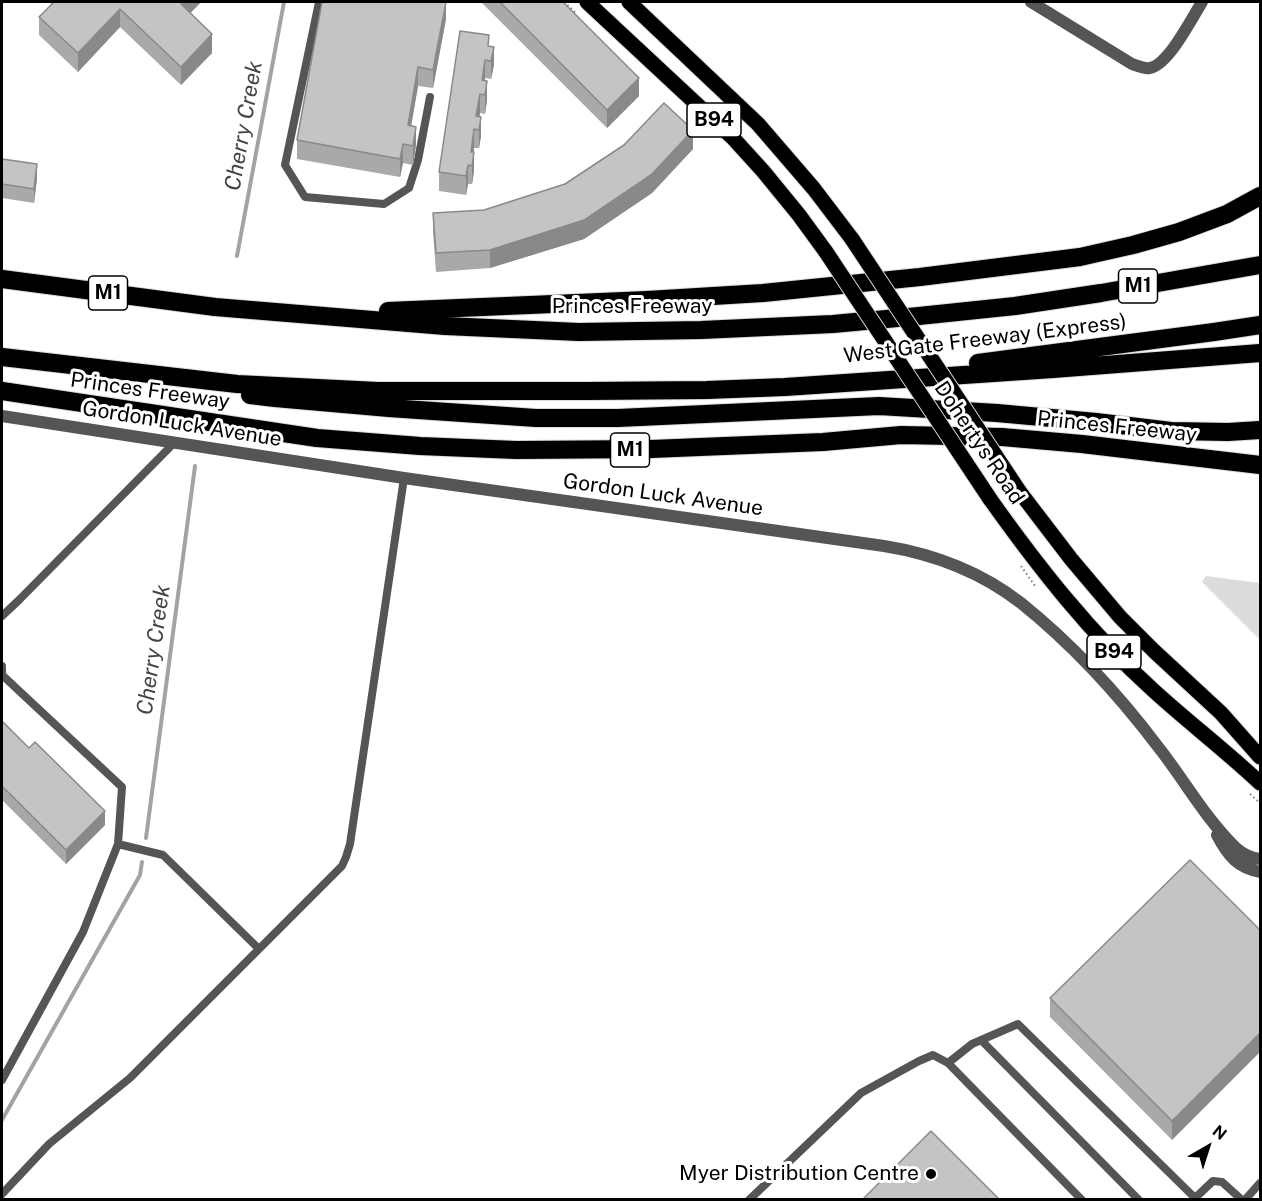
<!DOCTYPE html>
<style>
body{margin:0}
#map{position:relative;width:1262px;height:1201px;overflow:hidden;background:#fff;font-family:"Public Sans",sans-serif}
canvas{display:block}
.frame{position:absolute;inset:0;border:3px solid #000;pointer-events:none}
.north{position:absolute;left:1178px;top:1117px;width:60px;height:60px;-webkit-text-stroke:4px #fff;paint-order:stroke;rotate:39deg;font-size:16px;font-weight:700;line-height:24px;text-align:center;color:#000}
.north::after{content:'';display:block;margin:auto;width:21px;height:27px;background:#000;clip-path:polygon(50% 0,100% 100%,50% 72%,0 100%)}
</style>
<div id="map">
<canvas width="1262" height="1201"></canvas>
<div class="frame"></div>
<div class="north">N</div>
</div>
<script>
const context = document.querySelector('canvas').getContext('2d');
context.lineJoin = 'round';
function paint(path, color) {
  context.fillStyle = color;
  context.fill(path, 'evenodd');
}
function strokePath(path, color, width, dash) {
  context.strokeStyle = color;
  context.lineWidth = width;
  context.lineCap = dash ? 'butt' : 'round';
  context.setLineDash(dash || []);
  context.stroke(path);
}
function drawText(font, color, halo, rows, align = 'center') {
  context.font = font + ' "Public Sans",sans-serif';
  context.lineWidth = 6;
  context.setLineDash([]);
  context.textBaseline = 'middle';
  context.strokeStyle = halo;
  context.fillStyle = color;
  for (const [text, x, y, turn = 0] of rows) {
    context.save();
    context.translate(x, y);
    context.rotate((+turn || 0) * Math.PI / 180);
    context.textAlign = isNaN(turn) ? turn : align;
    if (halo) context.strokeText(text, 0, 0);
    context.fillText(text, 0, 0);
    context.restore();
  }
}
const green = new Path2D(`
 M1206,576L1260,583V640L1202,582Z`);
const stream = new Path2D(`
 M237,256L284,2
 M146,838L195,466
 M2,1120L140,875L142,862`);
const path = new Path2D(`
 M564,2L577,14
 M1021,566L1035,586
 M1250,794L1260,803`);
const lane = new Path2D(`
 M319,2L285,165L305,197L384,204L409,188L418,160L430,97
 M2,616L19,600L174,443
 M2,666V675L122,787L118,844L163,855L259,949
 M981,1040L1139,1200
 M2,1080L83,932L118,844
 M2,1194L49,1144L130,1078L342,866L346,857L350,844L404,478
 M749,1200L861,1093L919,1061L933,1055L948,1063
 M1082,1200L948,1063L972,1044L1018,1024L1195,1198
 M1193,1200L1213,1181L1222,1182L1242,1200
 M1245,1200L1260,1183`);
const street = new Path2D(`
 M1031,2L1132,64C1138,66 1143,69 1150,68C1169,64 1192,18 1202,2
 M2,416L404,478L884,546C934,554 981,572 1021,603C1072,644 1119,695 1159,748C1185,781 1205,818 1236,848C1244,855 1251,858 1260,859
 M1217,835C1228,856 1237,867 1260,872`);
const primary = new Path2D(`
 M587,2L733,138L763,171L799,215L826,252
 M629,2L758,124L814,189L852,239
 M1019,491L1071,559L1120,617L1154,651L1221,713L1260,757
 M990,499C1039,568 1091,634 1153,690C1188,722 1226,751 1260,783`);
const highway = new Path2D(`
 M2,279L215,307L445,326L579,332L701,330L833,324L919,316L1015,306L1101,293L1260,265
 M388,311L647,300L763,293L920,277L1080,257L1133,245L1179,232L1227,214L1260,196
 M2,357L237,384L378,391H587L707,390L785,387L1053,369L1260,353
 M978,363L1214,332L1260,325
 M2,391L317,438L420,446L516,450L651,449L823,442L901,435L1002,437L1082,444L1260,465
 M250,395L275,398L389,408L536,418H618L879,406L997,413L1096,422L1171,431L1228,432L1260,430`);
const primaryBridge = new Path2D(`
 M852,239L1019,491
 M826,252L990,499`);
const wall = new Path2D(`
 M54,2H201L190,13L212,53L181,85L120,27L78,72L39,35V17Z
 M481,2H563L639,96L607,128Z
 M446,19L433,88L418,86L411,126L416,145L413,165L403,163L400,177L297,159V140Z
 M489,46L494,65L491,79L485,78L487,100L485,114L480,113L479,117L481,136L479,148H474V171L472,184H468L466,195L439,191V172Z
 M693,149L652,193L584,239L490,268L436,272L433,232V213L484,210Z
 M2,159L37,178L34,203L2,198Z
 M2,721L105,825L66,864L2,800Z
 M1260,930L1172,1140L1050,1017V998Z`);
const shadedWall = new Path2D(`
 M183,2H201L181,23V4Z
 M446,2V19L433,88V70Z
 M120,9V27L78,72V53Z
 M212,34V53L181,85V67Z
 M494,47V65L491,79V61Z
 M485,60V78L483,94L482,80Z
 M418,67V86L408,144V125Z
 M639,78V96L607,128V110Z
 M487,81V100L485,114V95Z
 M480,94V113L477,130L476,116Z
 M481,117V136L479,148V130Z
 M416,127V145L413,165V146Z
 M474,129V148L471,166V152Z
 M693,130V149L652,193L584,239L490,268V250Z
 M403,144V163L400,177V159Z
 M474,152V171L472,184V166Z
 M37,164V178L34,203V189Z
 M468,165V184L466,195V176Z
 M105,811V825L66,864V850Z
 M1260,1033V1052L1172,1140V1121Z`);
const building = new Path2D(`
 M54,2H183L181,4L212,34L181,67L120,9L78,53L39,17Z
 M322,2H446L433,70L418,67L408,125L416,127L413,146L403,144L400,159L297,140Z
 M500,2H563L639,78L607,110Z
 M460,31L489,35L488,46L494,47L491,61L485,60L482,80L487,81L485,95L480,94L476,116L481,117L479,130L474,129L471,152H474L472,166L468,165L466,176L439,172Z
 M664,103L693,130L652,174L584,220L490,250L436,253L433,213L484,210L565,184L624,145Z
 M2,159L37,164L34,189L2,184Z
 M2,721L29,748L35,742L105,811L66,850L2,786Z
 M1190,860L1260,930V1033L1172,1121L1050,998Z
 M931,1131L1000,1200H862Z`);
const markers = [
 [931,1174,6,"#000"]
];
const shields = [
 [714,120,54],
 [1138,286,39],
 [108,293,39],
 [630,450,39],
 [1114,652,54]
];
const shieldNames = [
 ["B94",714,120],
 ["M1",1138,286],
 ["M1",108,293],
 ["M1",630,450],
 ["B94",1114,652]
];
const streetNames = [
 ["Princes Freeway",632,307],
 ["West Gate Freeway (Express)",985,339,-7],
 ["Princes Freeway",150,391,8],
 ["Gordon Luck Avenue",182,424,9],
 ["Princes Freeway",1117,427,6],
 ["Dohertys Road",979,443,56],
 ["Gordon Luck Avenue",663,495,8]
];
const poiNames = [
 ["Myer Distribution Centre",919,1174]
];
const waterNames = [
 ["Cherry Creek",244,126,-80],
 ["Cherry Creek",154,650,-82]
];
paint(green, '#dcdcdc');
strokePath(stream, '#a3a3a3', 4);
strokePath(primary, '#dbdbdb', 17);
strokePath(highway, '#dbdbdb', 20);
strokePath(path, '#777', 2, [1.5, 3]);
strokePath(lane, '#555', 8);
strokePath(street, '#555', 12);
strokePath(primary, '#000', 15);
strokePath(highway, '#000', 18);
strokePath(primaryBridge, '#dbdbdb', 17, []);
strokePath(primaryBridge, '#000', 15);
paint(wall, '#a9a9a9');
paint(shadedWall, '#898989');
paint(building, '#c4c4c4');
strokePath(building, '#898989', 1.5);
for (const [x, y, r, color] of markers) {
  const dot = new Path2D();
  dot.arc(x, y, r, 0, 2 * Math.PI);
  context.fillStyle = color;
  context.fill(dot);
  strokePath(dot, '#fff', 2);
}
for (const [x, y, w] of shields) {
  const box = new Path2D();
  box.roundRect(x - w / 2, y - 17, w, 34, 4.5);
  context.fillStyle = '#fff';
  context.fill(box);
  strokePath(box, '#000', 1.5);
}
drawText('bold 20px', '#000', null, shieldNames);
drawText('21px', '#000', '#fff', streetNames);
drawText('21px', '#000', '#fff', poiNames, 'right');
drawText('italic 22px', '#444', '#fff', waterNames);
</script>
